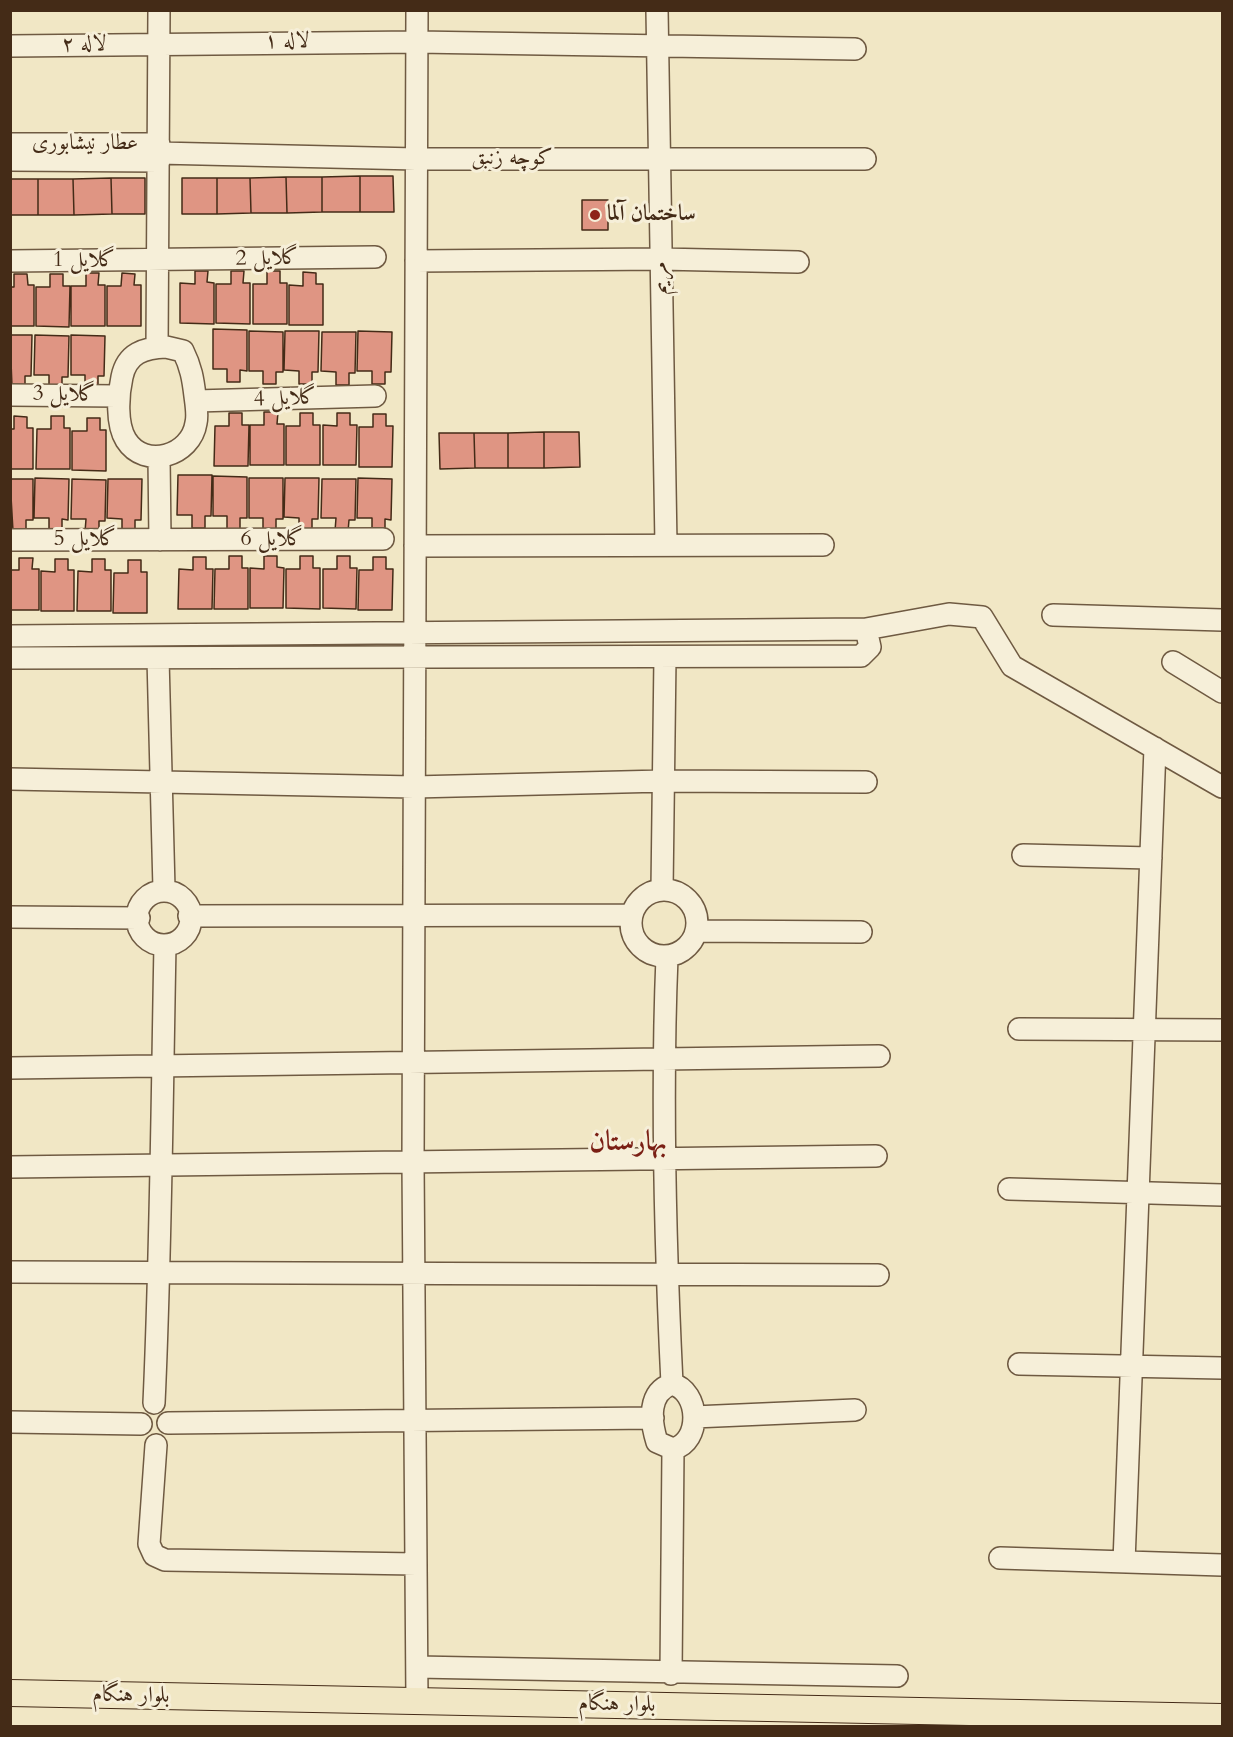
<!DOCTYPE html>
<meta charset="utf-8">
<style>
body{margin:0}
#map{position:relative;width:1233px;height:1737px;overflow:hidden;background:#f1e7c5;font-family:Cardo,serif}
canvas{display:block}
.frame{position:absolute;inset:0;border:12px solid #442b17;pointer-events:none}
</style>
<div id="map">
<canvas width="1233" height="1737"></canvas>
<div class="frame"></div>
</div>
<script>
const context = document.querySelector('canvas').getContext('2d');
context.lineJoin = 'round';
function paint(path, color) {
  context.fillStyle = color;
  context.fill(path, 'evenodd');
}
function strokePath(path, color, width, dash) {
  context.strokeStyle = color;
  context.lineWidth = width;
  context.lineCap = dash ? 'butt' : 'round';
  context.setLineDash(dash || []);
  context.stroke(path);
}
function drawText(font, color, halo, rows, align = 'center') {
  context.font = font + ' Cardo,Amiri,serif';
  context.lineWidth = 6;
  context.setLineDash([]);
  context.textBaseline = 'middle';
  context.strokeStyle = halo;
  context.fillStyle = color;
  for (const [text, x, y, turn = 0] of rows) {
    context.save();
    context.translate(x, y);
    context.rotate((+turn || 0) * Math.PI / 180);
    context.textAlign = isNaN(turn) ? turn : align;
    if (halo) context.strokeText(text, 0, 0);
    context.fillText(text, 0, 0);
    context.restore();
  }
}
const building = new Path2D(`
 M360,176H393L394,212H360Z
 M360,176V212H322V177Z
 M286,177H322V212L287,213Z
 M286,177L287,213H251L250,178Z
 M111,178H145V214H112Z
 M111,178L112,214L74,215L73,179Z
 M182,178H217V214H182Z
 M217,178H250L251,213L217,214Z
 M10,179H38V215H10Z
 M38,179H73L74,215H38Z
 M582,200H608V230H582Z
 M195,271H208L207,282L214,283V324L180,323V283L195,284Z
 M231,271H244L243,283H250V324L216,323V284H231Z
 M267,271H280V283H287V324H253V284H267Z
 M303,272L316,273V284H323V325H289V285L303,286Z
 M86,273H99L98,285H105V326H71V286H86Z
 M122,273L135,274L134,285H141V326H107V286H121Z
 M14,274H27L28,285H34V326H10V287H14Z
 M50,274H63V286H70L69,327L36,326V287H50Z
 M213,329L247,330V371L240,370V382H227V369H213Z
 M249,331L283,332V372H276V384H263V371H249Z
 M285,331H319L318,372H312V384H299V371L284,370Z
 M358,331L392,332L391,372H385V384H372V371H357Z
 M322,332H356L355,373H349V385H336V372L321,371Z
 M10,335H32L31,376H25V388L12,387Z
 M35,335L69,336L68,377H62V389L49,388V375H34Z
 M71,335L105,336L104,376H98V388H85V375H71Z
 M264,412H278L277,424H284V465H250V425H264Z
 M229,413H242V425H249L248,466H214L215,426H229Z
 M300,413H313V425H320V465H286V426H300Z
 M337,413H350V425H357L356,465H323V425L337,426Z
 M373,414H386V426H393L392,467H359V427H373Z
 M14,416L27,417V428H33V469H10V429H14Z
 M51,416H64V428H70V469H36L37,429H51Z
 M87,418H100V430H106V471L72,470V431H87Z
 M544,432H579L580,467L544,468Z
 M544,432V468H508V433Z
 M439,433H474L475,468L440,469Z
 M474,433H508V468H475Z
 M178,475H212L211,516H205V528H192V515H177Z
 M213,476L247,477V518H240V529H227V516H213Z
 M35,478L69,479L68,520L62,519V531H49V518H34Z
 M249,478H283V519H276V531H263V518H249Z
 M285,478H319L318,519H312V531L299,530V518L284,517Z
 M358,478L392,479L391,520L385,519V531H372V518H357Z
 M10,479H33V520H26V532L13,531Z
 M72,479L106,480L105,521H99V532H85L86,519H71Z
 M108,479H142L141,520H135V532H122V519L107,518Z
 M322,479H356L355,520H349L348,532L335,531L336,518H321Z
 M229,556H242V568H248V609H214L215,569H229Z
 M264,556H277V567L284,568L283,608H250V568L264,569Z
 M300,556H313V568H320V609L286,608V569H300Z
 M337,556H350V568H357L356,609L323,608V569H337Z
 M193,557H206V569H213L212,609H178L179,569L193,570Z
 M373,557H386V569H393L392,610H358L359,570H373Z
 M19,558H33L32,569H39V610H10V570H19Z
 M55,559H68V570H74V611H41V571L55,572Z
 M92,559H105V570H111V611H77L78,571L92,572Z
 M128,560H141V572H147V613H113L114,573H128Z`);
const minor = new Path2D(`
 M417,10L413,1162L417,1701
 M657,10L666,545
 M10,46L417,42L855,49
 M10,144H159
 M159,153L416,159H865
 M10,160L159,161
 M10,261L375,257
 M416,261L661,259L798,262
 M157,347L159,10
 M166,347L183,351C191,367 193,379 195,396C196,404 198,415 196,423C191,456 145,470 126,440C116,424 118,395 122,377C127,353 144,348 166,347Z
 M10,395L117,396
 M196,401L375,396
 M159,457L160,540
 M10,540L383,539
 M415,546L823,545
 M1053,615L1222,620
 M10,636L866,629L949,614L982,617L1012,666L1222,787
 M10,658L861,656L870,647L866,629
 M158,658L164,889
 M1173,662L1222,692
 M10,779L414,787L663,781L866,782
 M1023,855L1151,858
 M662,890L665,657
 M631 923a33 33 0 1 1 66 0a33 33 0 1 1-66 0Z
 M137 918a27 27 0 1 1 54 0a27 27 0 1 1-54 0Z
 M189,916L631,915
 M10,917L139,918
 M697,931L861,932
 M667,957C661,1100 665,1241 672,1384
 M1019,1029L1222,1030
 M10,1068L879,1056
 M10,1167L876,1156
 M1009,1189L1222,1195
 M10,1272L878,1275
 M1019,1364L1222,1368
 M672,1384C700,1391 702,1442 673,1449L657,1442C650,1420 648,1392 672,1384Z
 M154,1403C161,1251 162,1098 165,945
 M694,1417L855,1410
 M10,1422L141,1424
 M168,1423L653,1418
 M156,1445L149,1544L154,1555L165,1560L416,1564
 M1000,1558L1222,1565
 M1124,1562L1155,748
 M417,1667L897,1676
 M671,1674L673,1449`);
const major = new Path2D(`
 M10,1693L1222,1717`);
const markers = [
 [595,215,6,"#8f2418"]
];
const streetNames = [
 ["لاله ۱",287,42],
 ["لاله ۲",84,45,-1],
 ["عطار نیشابوری",85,144],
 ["کوچه زنبق",512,159],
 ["گلایل 2",267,259,-1],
 ["گلایل 1",84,261],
 ["مریم",661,278,-91],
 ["گلایل 3",64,395,1],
 ["گلایل 4",285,399,-2],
 ["گلایل 5",85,540],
 ["گلایل 6",272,540],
 ["بلوار هنگام",131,1696,1],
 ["بلوار هنگام",617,1705,1]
];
const poiNames = [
 ["ساختمان آلما",607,215]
];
const districtNames = [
 ["بهارستان",628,1144]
];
paint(building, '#df9583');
strokePath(building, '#442b17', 1.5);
strokePath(minor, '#6f5a42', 24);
strokePath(major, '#442b17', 28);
strokePath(minor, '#f6efd9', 21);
strokePath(major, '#f1e7c5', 26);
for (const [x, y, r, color] of markers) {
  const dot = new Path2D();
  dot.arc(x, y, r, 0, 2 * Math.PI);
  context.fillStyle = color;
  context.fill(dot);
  strokePath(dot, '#f6efd9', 2);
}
drawText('22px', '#442b17', '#f6efd9', streetNames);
drawText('bold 22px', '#442b17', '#f6efd9', poiNames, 'left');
drawText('bold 28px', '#7a1f14', '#f6efd9', districtNames);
</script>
